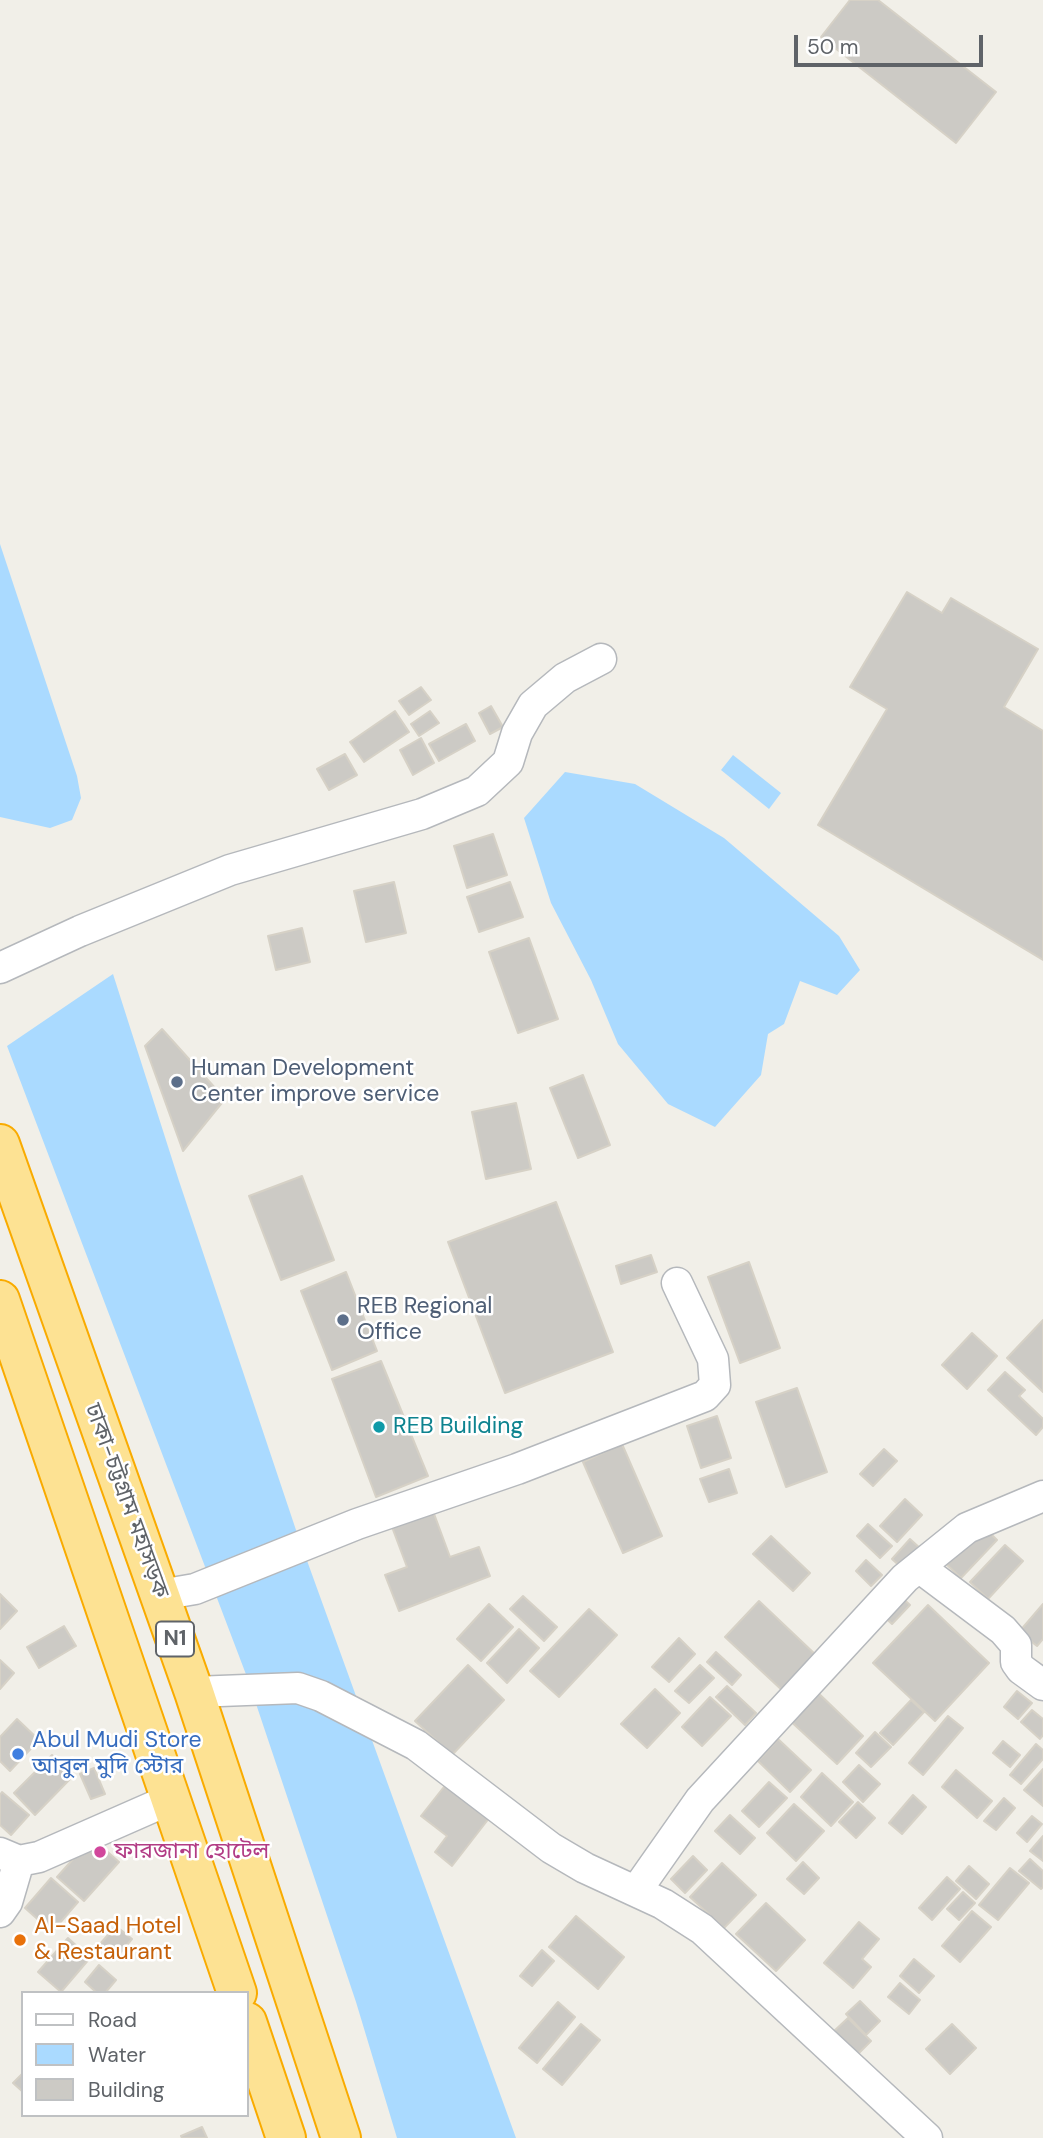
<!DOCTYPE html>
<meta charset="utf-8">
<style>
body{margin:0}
#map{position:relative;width:1043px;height:2138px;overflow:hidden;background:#f1efe8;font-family:"DM Sans",sans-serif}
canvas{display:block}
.legend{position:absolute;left:21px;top:1991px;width:228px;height:126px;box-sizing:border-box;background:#fff;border:2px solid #bfc1c3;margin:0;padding:9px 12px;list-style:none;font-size:21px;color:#5f6368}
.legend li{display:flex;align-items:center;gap:14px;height:35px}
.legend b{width:35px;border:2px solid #bfc1c3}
.scale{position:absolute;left:794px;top:35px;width:189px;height:32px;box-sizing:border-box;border:4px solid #5f6368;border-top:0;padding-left:9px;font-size:21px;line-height:24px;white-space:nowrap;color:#5f6368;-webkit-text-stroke:5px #fff;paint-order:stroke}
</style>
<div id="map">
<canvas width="1043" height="2138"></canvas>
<ul class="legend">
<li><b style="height:9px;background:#fff"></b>Road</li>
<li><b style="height:19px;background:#aadaff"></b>Water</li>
<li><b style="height:19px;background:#cccac5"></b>Building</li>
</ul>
<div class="scale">50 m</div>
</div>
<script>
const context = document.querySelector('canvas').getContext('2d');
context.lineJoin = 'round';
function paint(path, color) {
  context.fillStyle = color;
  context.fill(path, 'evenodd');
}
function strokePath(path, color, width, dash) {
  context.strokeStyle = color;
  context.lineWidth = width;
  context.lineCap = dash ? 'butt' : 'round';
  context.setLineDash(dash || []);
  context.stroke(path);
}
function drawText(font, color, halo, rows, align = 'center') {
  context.font = font + ' "DM Sans","Noto Sans Bengali",sans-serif';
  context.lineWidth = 5;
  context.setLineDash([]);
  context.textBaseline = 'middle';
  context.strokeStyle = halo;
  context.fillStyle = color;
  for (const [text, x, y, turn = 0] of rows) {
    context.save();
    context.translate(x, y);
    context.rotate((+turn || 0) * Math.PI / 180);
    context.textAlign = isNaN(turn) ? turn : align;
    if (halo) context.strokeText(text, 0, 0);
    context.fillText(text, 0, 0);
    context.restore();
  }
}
const water = new Path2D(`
 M0,544L77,776L81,798L72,820L50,828L0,817Z
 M733,755L781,793L769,809L721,770Z
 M565,772L635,784L724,838L839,936L860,970L837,995L800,981L784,1024L768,1034L761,1075L715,1127L668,1104L618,1044L591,980L551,903L524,818Z
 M113,974L179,1181L297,1533L516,2138H397L356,2002L247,1677L7,1046Z`);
const building = new Path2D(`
 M850,0H878L996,92L956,143L821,37Z
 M907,592L942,613L951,598L1038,649L1004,707L1043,731V960L818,825L887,709L850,687Z
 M421,687L431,700L409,715L399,701Z
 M491,706L503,727L490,734L479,713Z
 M395,711L409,732L364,762L350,742Z
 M430,711L439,723L419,736L411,724Z
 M466,724L475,741L439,761L429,744Z
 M421,738L434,763L413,775L400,750Z
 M345,754L357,775L329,790L317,769Z
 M493,834L507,875L467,888L454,846Z
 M394,882L406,933L366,942L354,891Z
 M510,882L523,917L479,932L467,897Z
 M302,928L310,962L276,970L268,936Z
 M529,938L558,1019L518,1033L489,952Z
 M162,1029L225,1099L183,1151L145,1046Z
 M583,1075L610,1145L578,1158L550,1088Z
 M516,1103L531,1169L486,1179L472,1112Z
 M302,1176L334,1260L281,1280L249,1196Z
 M556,1202L613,1352L505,1393L448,1242Z
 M651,1255L657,1272L621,1284L616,1266Z
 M749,1262L780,1348L740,1363L708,1277Z
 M346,1272L377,1351L332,1370L301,1291Z
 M1043,1320V1392L1007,1358Z
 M972,1333L997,1356L967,1389L942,1365Z
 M381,1361L428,1476L376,1497L332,1379Z
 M1005,1372L1025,1390L1019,1396L1043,1419V1427L1036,1435L988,1390Z
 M797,1388L827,1472L786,1487L756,1402Z
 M717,1416L731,1458L701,1468L687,1426Z
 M622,1444L662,1536L623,1553L583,1462Z
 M884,1449L897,1461L873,1486L860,1474Z
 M729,1469L737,1493L709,1502L700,1479Z
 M905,1499L922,1515L897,1542L880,1526Z
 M433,1511L450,1557L479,1547L490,1576L399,1611L385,1575L407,1567L392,1527Z
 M868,1524L892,1546L880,1558L857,1536Z
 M981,1524L997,1540L961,1578L945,1563Z
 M771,1536L810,1573L793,1591L753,1554Z
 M910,1539L922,1550L904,1570L892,1559Z
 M1005,1545L1023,1561L988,1599L970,1582Z
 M866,1560L882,1575L871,1586L856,1571Z
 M896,1592L910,1605L892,1624L878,1611Z
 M0,1594L17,1611L0,1629Z
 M523,1596L557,1627L544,1641L510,1609Z
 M759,1601L817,1656L784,1692L725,1637Z
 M489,1604L513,1627L481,1661L457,1639Z
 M1043,1604V1639L1037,1646L1019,1632Z
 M928,1605L989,1663L935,1721L873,1663Z
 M589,1609L617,1635L559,1697L530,1671Z
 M64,1626L76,1646L39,1668L27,1647Z
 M519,1629L539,1648L507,1683L487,1663Z
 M679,1638L695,1654L669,1682L652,1667Z
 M716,1652L741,1675L732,1685L707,1662Z
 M0,1660L14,1673L0,1689Z
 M468,1665L504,1700L452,1755L415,1721Z
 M700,1665L714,1678L689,1703L675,1691Z
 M727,1686L756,1713L745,1725L716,1697Z
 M813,1688L863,1736L837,1764L786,1717Z
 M655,1689L680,1713L647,1748L621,1724Z
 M1017,1691L1032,1703L1018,1719L1004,1707Z
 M710,1697L731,1716L702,1746L682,1727Z
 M911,1700L924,1712L893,1745L880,1733Z
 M1032,1710L1043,1719V1735L1040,1739L1021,1722Z
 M948,1716L963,1728L923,1775L909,1763Z
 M17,1719L39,1740L10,1771L0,1761V1737Z
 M875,1732L891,1747L871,1767L856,1753Z
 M778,1739L811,1770L790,1792L758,1761Z
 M1003,1741L1020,1755L1010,1767L993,1753Z
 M1036,1744L1043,1750V1759L1021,1784L1010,1775Z
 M52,1755L73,1776L35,1815L14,1793Z
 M859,1765L880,1784L863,1802L843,1782Z
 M94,1768L105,1794L91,1799L80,1774Z
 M1043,1769V1806L1024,1790Z
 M956,1770L992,1801L977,1818L942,1787Z
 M822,1773L853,1802L831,1826L801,1797Z
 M769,1782L787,1798L759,1827L742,1811Z
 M447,1783L490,1817L452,1866L435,1852L447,1836L421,1816Z
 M2,1792L29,1815L11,1835L0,1825V1795Z
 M913,1795L926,1807L902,1834L889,1823Z
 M1004,1798L1015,1808L996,1830L984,1821Z
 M858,1802L875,1818L856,1838L839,1822Z
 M794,1804L824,1831L796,1861L767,1833Z
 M730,1815L755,1838L740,1854L715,1831Z
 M1032,1816L1042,1824L1027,1842L1017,1833Z
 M1043,1836V1861L1030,1851Z
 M92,1838L119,1862L84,1901L57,1877Z
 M693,1856L707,1870L685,1893L671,1879Z
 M1030,1859L1043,1871V1887L1041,1889L1019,1871Z
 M803,1862L819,1878L804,1894L787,1879Z
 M722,1863L756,1895L724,1928L690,1897Z
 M969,1866L989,1884L976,1899L956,1881Z
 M1010,1868L1029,1883L998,1920L979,1905Z
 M947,1877L960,1889L932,1920L919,1908Z
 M51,1878L78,1902L52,1932L25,1908Z
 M963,1892L975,1903L959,1920L947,1909Z
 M766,1903L805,1940L776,1971L736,1934Z
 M972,1911L991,1927L960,1962L942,1946Z
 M576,1916L624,1957L598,1989L549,1947Z
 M859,1922L879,1939L862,1959L871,1967L853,1988L824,1963Z
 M116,1926L132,1939L115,1959L99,1945Z
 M68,1938L90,1958L61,1992L38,1972Z
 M542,1950L554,1961L532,1986L520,1976Z
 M914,1959L934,1976L919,1993L900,1976Z
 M99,1965L116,1980L105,1993H97L85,1982Z
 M900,1983L920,2000L909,2014L888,1997Z
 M860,2001L880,2021L866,2035L846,2014Z
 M558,2002L575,2017L537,2063L519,2048Z
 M848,2018L871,2041L856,2056L833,2032Z
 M581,2024L600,2040L562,2085L543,2069Z
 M952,2024L976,2048L950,2074L926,2049Z
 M23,2073V2092L13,2083Z
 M202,2127L207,2138H182L181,2136Z`);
const minor = new Path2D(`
 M0,968L80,931L230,870L422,814L477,791L508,762L517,733L533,705L565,678L601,659
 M919,1567L1003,1630L1016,1645V1662L1021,1669L1043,1685
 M160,1595L195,1589L357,1524L517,1469L705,1396L715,1385L713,1359L677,1283
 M194,1692L298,1688L321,1696L416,1745L551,1848L585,1868L663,1904L702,1929L927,2138
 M0,1853L19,1861L39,1857L171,1799
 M636,1891L700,1800L905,1578L967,1528L1043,1496
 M0,1912L7,1902L19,1861`);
const highway = new Path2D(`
 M0,1144L194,1692L341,2138
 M0,1300L237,1993
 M247,2022L286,2138`);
const markers = [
 [177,1082,7,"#5c6f8a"],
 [343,1320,7,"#5c6f8a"],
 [379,1427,7,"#0f9aa8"],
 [18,1754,7,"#3f7fe0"],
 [100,1852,7,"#d1479c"],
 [20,1940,7,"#e8710a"]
];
const shields = [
 [175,1639,38]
];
const shieldNames = [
 ["N1",175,1639]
];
const serviceNames = [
 ["Human Development",191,1069],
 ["Center improve service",191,1095],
 ["REB Regional",357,1307],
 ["Office",357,1333]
];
const cultureNames = [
 ["REB Building",393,1427]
];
const streetNames = [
 ["ঢাকা-চট্টগ্রাম মহাসড়ক",126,1501,70]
];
const shopNames = [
 ["Abul Mudi Store",32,1741],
 ["আবুল মুদি স্টোর",32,1767]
];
const hotelNames = [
 ["ফারজানা হোটেল",114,1852]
];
const foodNames = [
 ["Al-Saad Hotel",34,1927],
 ["& Restaurant",34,1953]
];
paint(water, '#aadaff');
paint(building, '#cccac5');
strokePath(building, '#d6d1c6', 2);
strokePath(minor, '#b5b8bc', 33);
strokePath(highway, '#f9ab00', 42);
strokePath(minor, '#fff', 30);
strokePath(highway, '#fde293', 38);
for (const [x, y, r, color] of markers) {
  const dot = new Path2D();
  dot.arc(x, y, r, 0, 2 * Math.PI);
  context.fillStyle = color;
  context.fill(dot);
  strokePath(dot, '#fff', 2.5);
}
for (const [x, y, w] of shields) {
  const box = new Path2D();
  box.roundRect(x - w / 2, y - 17.5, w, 35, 5);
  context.fillStyle = '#fff';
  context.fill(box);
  strokePath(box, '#5f6368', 2);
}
drawText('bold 21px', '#5f6368', null, shieldNames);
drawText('23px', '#4e5e75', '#fff', serviceNames, 'left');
drawText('23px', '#0d838f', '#fff', cultureNames, 'left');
drawText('23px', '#5f6368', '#fff', streetNames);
drawText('23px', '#366cbe', '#fff', shopNames, 'left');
drawText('23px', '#b23c85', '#fff', hotelNames, 'left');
drawText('23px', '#c56008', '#fff', foodNames, 'left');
</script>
